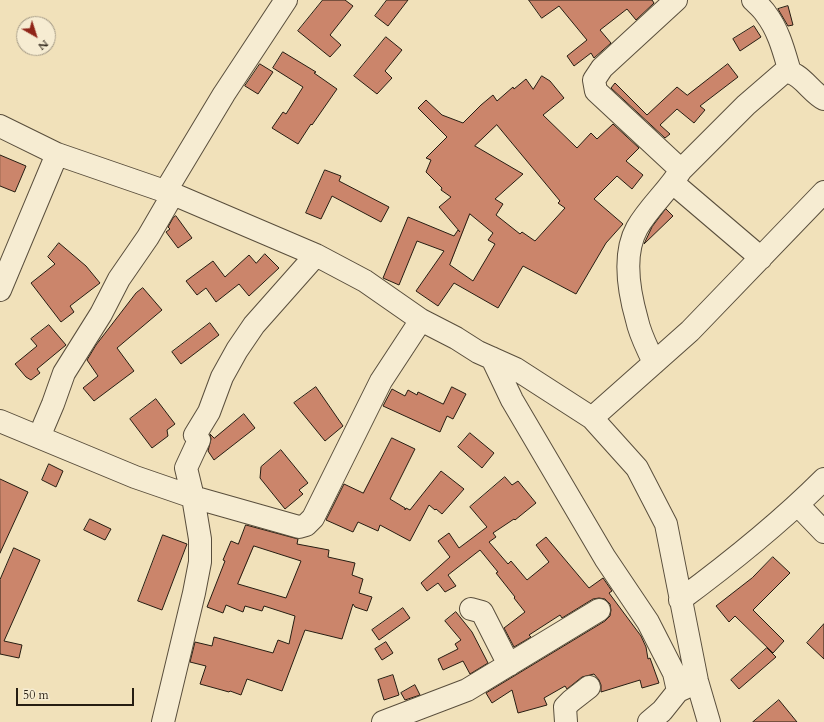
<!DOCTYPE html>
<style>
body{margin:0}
#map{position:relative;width:824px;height:722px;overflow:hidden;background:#f1e1ba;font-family:Cardo,serif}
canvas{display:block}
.north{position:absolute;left:16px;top:16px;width:40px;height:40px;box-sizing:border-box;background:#f6ecd2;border:1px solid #a39985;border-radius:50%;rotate:141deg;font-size:11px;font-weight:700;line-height:16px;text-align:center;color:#261d12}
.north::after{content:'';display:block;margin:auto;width:14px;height:18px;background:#8f2418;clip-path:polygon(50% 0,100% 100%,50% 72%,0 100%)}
.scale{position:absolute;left:16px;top:688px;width:118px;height:18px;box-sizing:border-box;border:2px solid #261d12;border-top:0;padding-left:5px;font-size:12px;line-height:14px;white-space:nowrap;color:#261d12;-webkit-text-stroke:3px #f6ecd2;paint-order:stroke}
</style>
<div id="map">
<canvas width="824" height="722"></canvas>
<div class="north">N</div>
<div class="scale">50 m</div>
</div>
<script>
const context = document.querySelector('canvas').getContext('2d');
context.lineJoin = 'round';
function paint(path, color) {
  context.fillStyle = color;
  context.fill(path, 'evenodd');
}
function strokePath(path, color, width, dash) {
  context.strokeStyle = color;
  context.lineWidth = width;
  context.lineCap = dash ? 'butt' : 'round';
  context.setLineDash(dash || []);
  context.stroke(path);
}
const building = new Path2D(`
 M323,0H345L353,6L330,35L341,45L330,57L298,31Z
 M387,0H408L388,26L375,16Z
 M529,0H652L654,3L636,20L627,9L600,30L611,43L594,58L591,53L574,66L567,56L587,40L559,6L542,18Z
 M788,6L793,25L788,26L778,9Z
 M754,26L761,37L740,51L733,39Z
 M386,37L402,50L385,71L392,78L377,94L354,76Z
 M283,52L316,72L314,73L337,89L312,125L311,124L298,144L272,128L283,112L286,114L303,87L273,68Z
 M260,64L273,72L258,94L245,86Z
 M728,64L738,77L700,106L705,110L694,123L677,109L660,125L670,134L665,138L611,88L615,83L647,115L677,87L687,95Z
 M542,76L550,81L564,98L543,115L577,148L591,133L597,139L613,124L639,148L626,161L643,175L632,189L617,176L594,199L623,224L606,243L576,294L523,266L498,308L454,283L438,306L416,291L444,251L417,241L399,285L383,278L408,217L454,236L458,230L460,232L439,207L451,197L441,190L442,188L426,172L431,160L426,158L447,137L418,108L426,100L442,115L463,123L481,105L493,95L497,101L513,87L514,89L526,79L533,89ZM497,125L560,201L558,203L565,208L535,241L522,232L520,234L496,215L503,204L495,199L523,174L475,146ZM470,214L493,233L488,240L495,244L473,281L450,265Z
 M0,155L26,166L15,192L0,186Z
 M325,170L341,176L339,181L389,207L381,222L332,196L321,219L306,213Z
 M666,209L673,216L644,244L652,227Z
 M176,216L192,238L178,248L166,232L170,229L168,227L173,218Z
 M59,243L86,266L100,283L70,306L74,312L61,322L31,283L55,264L48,257Z
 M265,254L279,268L249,296L239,284L216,302L206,288L197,295L186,281L213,261L225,277L249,255L256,263Z
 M143,288L162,310L117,348L134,371L94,401L83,388L98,376L87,360L96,345L136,293Z
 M210,323L219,335L181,364L172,352Z
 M49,325L66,345L37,369L40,373L31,380L26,377L15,364L37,346L31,339Z
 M316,387L343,426L325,441L294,403Z
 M452,387L466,394L453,419L447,416L440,432L383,406L392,389L405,396L408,390L417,395L418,392L443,404Z
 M156,399L175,424L167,430L168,436L152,448L130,419Z
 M244,414L255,428L214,460L208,451L211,439L210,434L214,438Z
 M470,433L494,453L482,468L458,447Z
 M392,438L415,449L390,499L405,508V510L406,508L410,510L441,471L464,489L442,514L436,509L435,510L429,505L410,541L380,525L378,531L358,522L353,532L326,520L344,484L363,493Z
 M281,450L308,483L299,490L303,494L285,509L260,478L261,467Z
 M49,464L63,471L56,487L42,480Z
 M505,477L512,485L518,481L536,503L515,520L514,519L493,533L496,537L489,542L508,564L511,561L527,580L549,562L536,545L546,537L589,588L603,578L612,591L609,593L641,636L646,647L648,659L650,658L659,683L642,688L640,680L601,692V685L599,680L594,674L582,677L567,689L565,686L544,698L547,705L518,713L512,690L492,703L486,693L605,621L610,616L611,610L610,604L605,599L599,598L593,599L562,618L560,615L529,635L531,637L514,647L504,628L525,612L514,598L515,597L496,573L498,572L480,550L448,575L456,586L445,592L438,583L427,591L421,583L450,557L438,541L449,533L459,548L487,527L470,507Z
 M0,479L28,492L0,553Z
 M90,519L111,529L105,540L84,530Z
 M246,525L298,539L297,544L329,550L328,557L355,563L352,575L363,579L359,593L372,597L367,611L355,607L353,604L342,639L305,630L282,691L247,679L241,695L230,691L229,692L200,684L206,666L190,662L195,642L212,646L214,637L273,653L278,640L289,644L295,616L264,606L262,611L245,606L243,612L226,605L223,613L207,607L225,561L223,560L231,541L238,544ZM254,546L301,561L286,598L238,584Z
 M163,535L187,544L162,610L138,601Z
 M14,548L40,560L4,641L22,645L19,658L0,654V580Z
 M773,557L790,573L753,610L784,641L773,653L735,616L729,622L716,606L752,578Z
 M403,608L410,618L379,640L372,630Z
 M456,612L472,632L488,663L470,674L463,661L443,670L438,659L458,649L455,644L461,640L445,621Z
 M824,624V659L807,643Z
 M386,642L393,653L382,660L375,649Z
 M767,648L776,657L739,689L731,680Z
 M393,675L399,695L384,700L378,680Z
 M415,685L420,695L405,700L401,693Z
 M779,700L797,722H753Z`);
const minor = new Path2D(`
 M676,0L602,68L594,80L596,91L681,170
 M753,0C757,4 763,9 766,14C779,31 784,52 790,72
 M0,126L57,154L173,194L316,255L365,281L421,320L456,338L478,352L516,369L592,418L637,468L666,524L697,681L709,722
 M673,183L761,258
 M165,192L224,94L286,0
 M0,290L57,154
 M492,358L512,400L605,558L648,622L674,673L678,691
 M654,363C648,349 640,335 637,320C629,292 622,255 637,228C649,207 668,191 681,170L746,105L783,73C798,68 811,93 824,99
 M592,418L690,331L824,192
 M0,421L135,477L193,497L299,527L306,525L313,518L381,381L421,320
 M39,437L53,404L64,373L101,314L119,279L148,237L173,194
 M798,505L824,532
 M680,600C730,563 780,523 824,479
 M471,609L482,612L509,665
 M163,722L194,593L200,562V539L193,497L186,468L199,440L195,435L209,412L222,377L237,350L254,325L316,255
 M383,722L467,690L599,610
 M566,722L565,707L571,701L589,687
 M649,722L662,711L678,691L691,685`);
paint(building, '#cb856b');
strokePath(building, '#261d12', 1);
strokePath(minor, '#594e3c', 24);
strokePath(minor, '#f6ecd2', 22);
</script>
